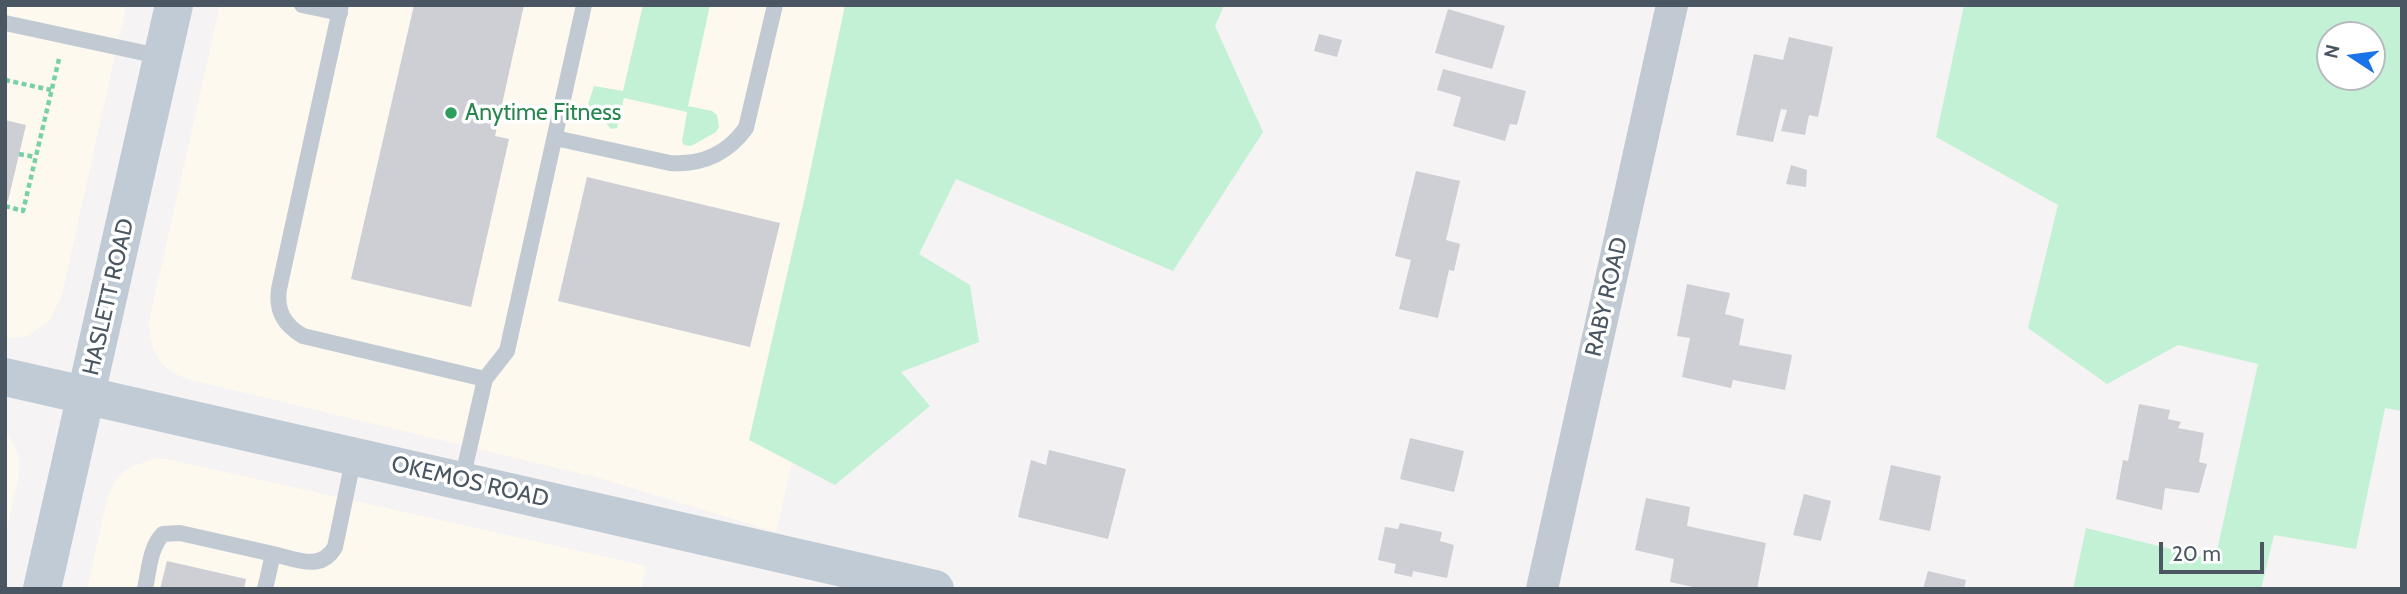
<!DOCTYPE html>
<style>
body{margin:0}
#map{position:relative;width:2407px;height:594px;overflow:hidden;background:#f5f3f3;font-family:Cabin,sans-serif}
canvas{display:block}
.frame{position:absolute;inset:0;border:7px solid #4a5661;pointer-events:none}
.north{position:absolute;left:2316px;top:21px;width:70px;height:70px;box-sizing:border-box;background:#fff;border:2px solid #b7bbc0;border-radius:50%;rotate:283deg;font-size:19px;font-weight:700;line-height:28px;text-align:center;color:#4a5661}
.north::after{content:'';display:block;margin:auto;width:24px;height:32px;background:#1a73e8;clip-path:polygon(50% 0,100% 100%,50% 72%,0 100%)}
.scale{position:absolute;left:2159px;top:542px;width:105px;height:32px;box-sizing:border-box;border:4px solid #4a5661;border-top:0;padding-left:9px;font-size:21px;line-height:24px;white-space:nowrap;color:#4a5661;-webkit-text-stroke:5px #fff;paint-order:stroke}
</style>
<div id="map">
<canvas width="2407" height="594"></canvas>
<div class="frame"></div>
<div class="north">N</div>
<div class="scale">20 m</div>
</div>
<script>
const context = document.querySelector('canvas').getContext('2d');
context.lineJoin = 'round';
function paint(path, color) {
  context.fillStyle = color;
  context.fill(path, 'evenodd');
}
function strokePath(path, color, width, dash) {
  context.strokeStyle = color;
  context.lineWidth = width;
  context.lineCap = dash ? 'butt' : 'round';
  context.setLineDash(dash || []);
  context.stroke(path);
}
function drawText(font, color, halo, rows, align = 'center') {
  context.font = font + ' Cabin,sans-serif';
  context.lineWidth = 7;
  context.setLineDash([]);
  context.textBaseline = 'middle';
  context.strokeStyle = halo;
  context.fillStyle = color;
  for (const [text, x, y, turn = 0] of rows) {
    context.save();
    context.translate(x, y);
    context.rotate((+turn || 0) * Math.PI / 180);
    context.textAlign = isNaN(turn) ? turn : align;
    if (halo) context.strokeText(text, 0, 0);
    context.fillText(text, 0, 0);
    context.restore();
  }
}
const commercial = new Path2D(`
 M5,5H126L62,295L50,320L28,336L15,338H5Z
 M220,5H900L776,532L599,478L187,379L173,373L162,364L154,351L150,336L149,321Z
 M5,432L14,445L19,459V475L5,538Z
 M155,459H167L646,566L641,589H87L108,495L114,483L122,473L133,466Z`);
const green = new Path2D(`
 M643,5H710L688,106L712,111L717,115L719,127L716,132L691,146L684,145L682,142L687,112L624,98L617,128L611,129L588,104L594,86L623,91Z
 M845,5H1224L1215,26L1263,132L1173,271L956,179L919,254L970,285L979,342L901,372L930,406L835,485L749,440L805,196Z
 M1964,5H2402V411L2385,408L2356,549L2274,535L2261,589H2073L2086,528L2215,560L2258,364L2178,345L2107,384L2028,328L2058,205L1936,137ZM2330,35H2372V77H2330Z`);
const building = new Path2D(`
 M414,5H524L495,136L509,139L471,307L351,279Z
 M1448,9L1505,26L1492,69L1435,53Z
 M1319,34L1342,40L1337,57L1314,51Z
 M1789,37L1833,47L1818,117L1809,115L1805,135L1781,131L1787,110L1781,109L1773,142L1736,135L1754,54L1783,60Z
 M1443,69L1526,91L1517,125L1510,124L1505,141L1453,126L1461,97L1437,90Z
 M5,120L26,125L8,201H5Z
 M1791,165L1807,170L1806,187L1786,184Z
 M1416,171L1460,181L1446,240L1460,244L1454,271L1449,270L1438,318L1399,309L1411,260L1395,256Z
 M587,177L780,223L750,347L558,301Z
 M1687,284L1730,293L1725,314L1744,319L1739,345L1792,355L1785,390L1733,380L1731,388L1682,377L1690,338L1677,336Z
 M2139,404L2170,410L2168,419L2181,422L2178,428L2204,433L2199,462L2207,464L2199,493L2165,488L2162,510L2116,499L2123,460L2128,461Z
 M1410,438L1464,451L1454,492L1400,479Z
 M1049,450L1126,469L1108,539L1018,517L1031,460L1046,465Z
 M1891,465L1941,476L1930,531L1879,520Z
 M1804,494L1831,501L1821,541L1793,535Z
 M1646,498L1690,507L1687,526L1766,543L1757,589H1702L1670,582L1674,559L1635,550Z
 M1400,523L1442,532L1440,541L1454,545L1447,578L1413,571L1412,577L1394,573L1396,564L1378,560L1385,527L1398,529Z
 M167,561L246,579L244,589H160Z
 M1928,571L1966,580L1964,589H1923Z`);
const path = new Path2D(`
 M5,80L51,90
 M19,154L35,157
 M5,206L23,211L59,59`);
const lane = new Path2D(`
 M302,5L340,13
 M341,5L279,289C276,311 284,325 303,336L485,379
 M5,23L163,57
 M555,138L670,163C703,165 727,154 746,128L775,5
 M462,480L485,379L507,351L584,5
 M145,589C149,570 150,547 163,534L180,533L273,554
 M265,589L273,554C296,559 321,572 335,547L354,456`);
const street = new Path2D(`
 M1542,589L1672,5`);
const secondary = new Path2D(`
 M5,377L935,589
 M42,589L174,5`);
const markers = [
 [451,113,7,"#2e9e5b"]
];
const leisureNames = [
 ["Anytime Fitness",465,113]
];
const streetNames = [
 ["HASLETT ROAD",109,297,-77],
 ["RABY ROAD",1607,297,-77],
 ["OKEMOS ROAD",470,482,13]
];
paint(commercial, '#fdf9ef');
paint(green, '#c3f1d5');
paint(building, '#cdcfd5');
strokePath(path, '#7ad0a6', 4.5, [5, 3.5]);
strokePath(lane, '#c1cad2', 16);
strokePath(street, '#c1cad2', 32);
strokePath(secondary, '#c1cbd6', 38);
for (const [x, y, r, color] of markers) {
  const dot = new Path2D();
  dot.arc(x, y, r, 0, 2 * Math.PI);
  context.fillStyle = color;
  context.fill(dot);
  strokePath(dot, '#fff', 2.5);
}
drawText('23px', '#27864d', '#fff', leisureNames, 'left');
drawText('23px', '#4a5661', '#fff', streetNames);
</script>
